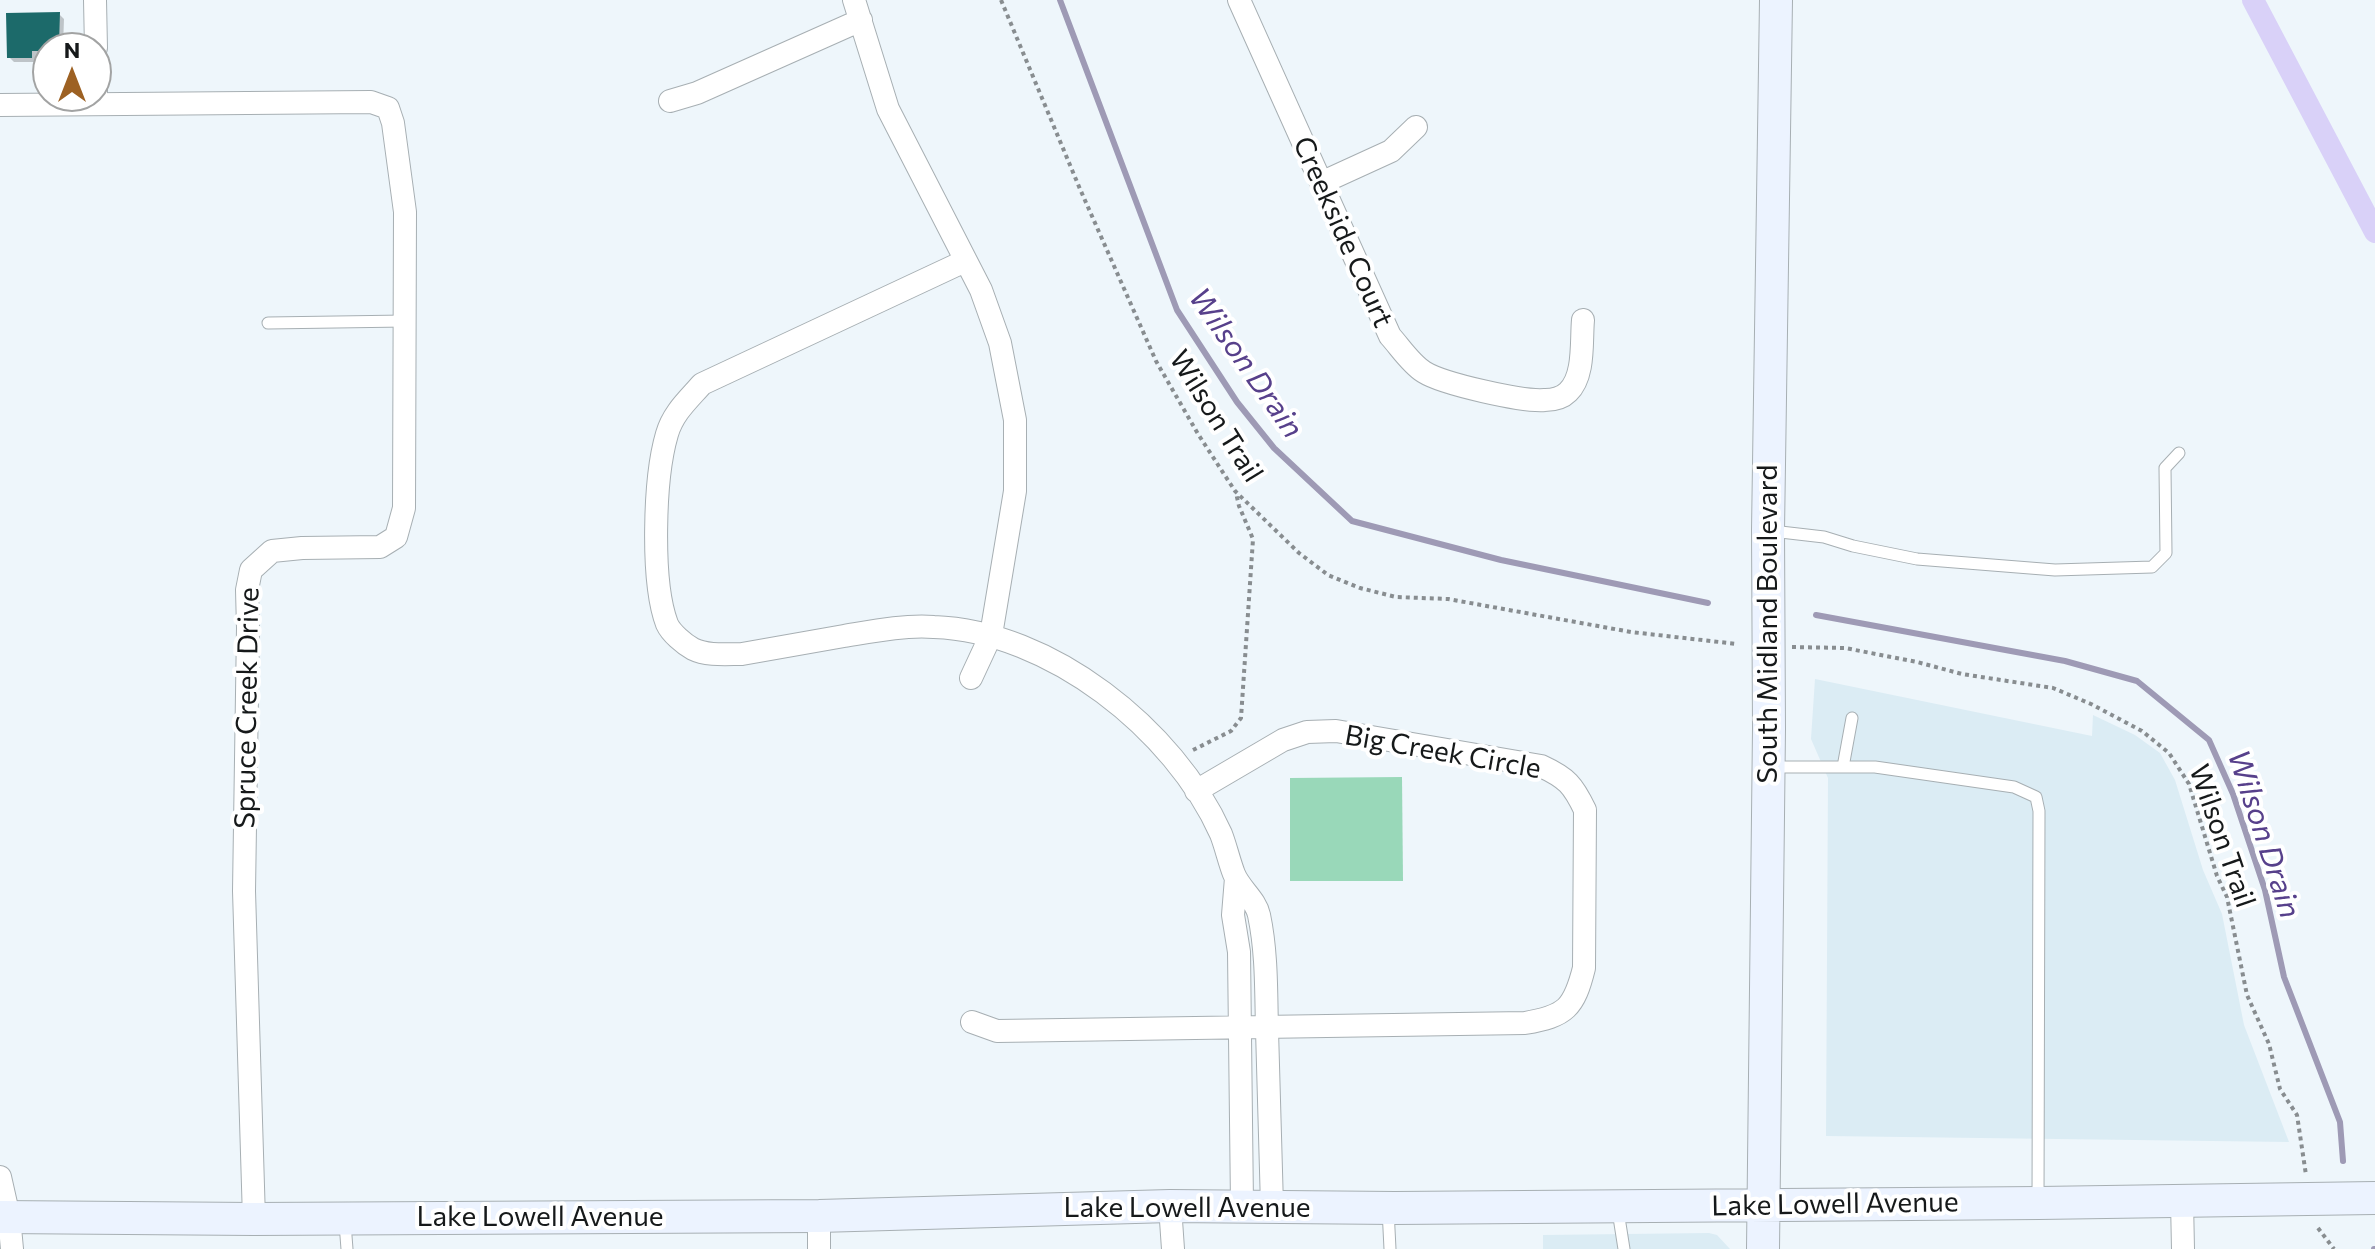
<!DOCTYPE html>
<style>
body{margin:0}
#map{position:relative;width:2375px;height:1249px;overflow:hidden;background:#eef6fb;font-family:Commissioner,sans-serif}
canvas{display:block}
.north{position:absolute;left:32px;top:32px;width:80px;height:80px;box-sizing:border-box;background:#fff;border:2px solid #a2a3a3;border-radius:50%;rotate:0deg;font-size:22px;font-weight:700;line-height:32px;text-align:center;color:#16191a}
.north::after{content:'';display:block;margin:auto;width:28px;height:36px;background:#9d6123;clip-path:polygon(50% 0,100% 100%,50% 72%,0 100%)}
</style>
<div id="map">
<canvas width="2375" height="1249"></canvas>
<div class="north">N</div>
</div>
<script>
const context = document.querySelector('canvas').getContext('2d');
context.lineJoin = 'round';
function paint(path, color) {
  context.fillStyle = color;
  context.fill(path, 'evenodd');
}
function strokePath(path, color, width, dash) {
  context.strokeStyle = color;
  context.lineWidth = width;
  context.lineCap = dash ? 'butt' : 'round';
  context.setLineDash(dash || []);
  context.stroke(path);
}
function drawText(font, color, halo, rows, align = 'center') {
  context.font = font + ' Commissioner,sans-serif';
  context.lineWidth = 8;
  context.setLineDash([]);
  context.textBaseline = 'middle';
  context.strokeStyle = halo;
  context.fillStyle = color;
  for (const [text, x, y, turn = 0] of rows) {
    context.save();
    context.translate(x, y);
    context.rotate((+turn || 0) * Math.PI / 180);
    context.textAlign = isNaN(turn) ? turn : align;
    if (halo) context.strokeText(text, 0, 0);
    context.fillText(text, 0, 0);
    context.restore();
  }
}
const built = new Path2D(`
 M1815,679L2092,736L2093,715L2135,735L2160,753L2175,780L2203,870L2222,914L2244,1025L2289,1142L1826,1136L1828,778L1811,739Z
 M1709,1233L1717,1235L1730,1249H1543V1235Z`);
const green = new Path2D(`
 M1402,777L1403,881H1290V778Z`);
const shadow = new Path2D(`
 M59,14L64,19L63,48H48V55H36V62H14L9,57Z`);
const stream = new Path2D(`
 M1060,0L1177,310L1237,402L1274,448L1352,521L1501,560L1708,603
 M1816,615L2065,661L2137,681L2209,740L2233,794L2265,890L2284,977L2340,1122L2343,1161
 M2374,1249H2375`);
const canal = new Path2D(`
 M2253,0L2375,232`);
const building = new Path2D(`
 M60,12L59,45L48,48V51H32V58H7L6,13Z`);
const path = new Path2D(`
 M1001,0L1080,189L1156,361L1198,434L1235,491L1299,553L1328,575L1360,588L1396,597L1448,599L1631,632L1737,644
 M1792,647L1845,648L1917,662L1962,674L2053,688L2091,704L2142,731L2169,753L2189,784L2217,876L2227,897L2247,995L2269,1044L2280,1089L2297,1115L2306,1175
 M1193,750L1231,731L1241,718L1253,539L1239,506L1236,493
 M2318,1228L2334,1249`);
const lane = new Path2D(`
 M268,323L405,321
 M1772,531L1824,537L1853,546L1917,559L2055,570L2152,567L2166,553L2165,468L2179,453
 M1771,767H1875L2014,787L2036,797L2039,811L2038,1199
 M1843,767L1852,718
 M1388,1209L1390,1249
 M1618,1211L1624,1249
 M345,1223L347,1249`);
const street = new Path2D(`
 M95,0L96,48
 M854,0L888,109L981,290L1000,343L1015,420V491L991,635L971,678
 M1239,0L1390,336C1400,347 1411,364 1424,372C1443,384 1523,402 1545,400C1554,400 1562,398 1568,392C1585,376 1581,341 1583,320
 M96,77V104
 M670,101L697,93L861,20
 M0,105L371,102L388,108L393,123L405,212L404,508L396,537L380,547L302,548L272,551L251,570L247,590L248,628L244,891L254,1219
 M1321,183L1391,151L1416,127
 M965,261L702,384C688,400 673,413 667,434C654,478 651,582 667,624C671,633 684,644 693,649C707,656 727,654 742,654C776,648 810,642 844,636C874,631 903,625 934,627C1050,631 1174,729 1221,834C1226,847 1229,861 1234,874C1240,889 1256,900 1259,915C1267,953 1266,992 1267,1030C1269,1089 1270,1147 1272,1206
 M1236,878L1233,915L1239,952L1242,1205
 M972,1022L997,1031L1525,1023C1566,1016 1574,1008 1584,968L1585,810C1573,785 1567,778 1541,766L1336,731L1307,732L1283,740L1196,791
 M0,1177L9,1217L12,1249
 M2182,1201L2183,1249
 M1170,1206L1173,1249
 M819,1216V1249`);
const secondary = new Path2D(`
 M0,1217L254,1219L819,1216L1170,1206L1395,1208L2039,1203L2375,1198
 M1763,1249L1769,729L1768,530L1776,0`);
const streetNames = [
 ["Creekside Court",1343,232,66],
 ["Wilson Trail",1216,416,58],
 ["South Midland Boulevard",1768,624,-90],
 ["Spruce Creek Drive",247,708,-89],
 ["Big Creek Circle",1443,752,10],
 ["Wilson Trail",2222,836,71],
 ["Lake Lowell Avenue",1835,1204,-1],
 ["Lake Lowell Avenue",1187,1208],
 ["Lake Lowell Avenue",540,1217]
];
const waterNames = [
 ["Wilson Drain",1246,363,55],
 ["Wilson Drain",2264,834,72]
];
paint(built, '#dbecf4');
paint(green, '#99d8b9');
paint(shadow, '#0003');
strokePath(stream, '#9e9ab5', 6);
strokePath(canal, '#d9d1f8', 22);
paint(building, '#1c6a6a');
strokePath(lane, '#a7afb3', 13);
strokePath(street, '#a7afb3', 24);
strokePath(secondary, '#a7afb3', 34);
strokePath(path, '#888d90', 4, [4, 4]);
strokePath(lane, '#fff', 11);
strokePath(street, '#fff', 22);
strokePath(secondary, '#ecf3ff', 32);
drawText('28px', '#16191a', '#fff', streetNames);
drawText('italic 30px', '#57408b', '#fff', waterNames);
</script>
